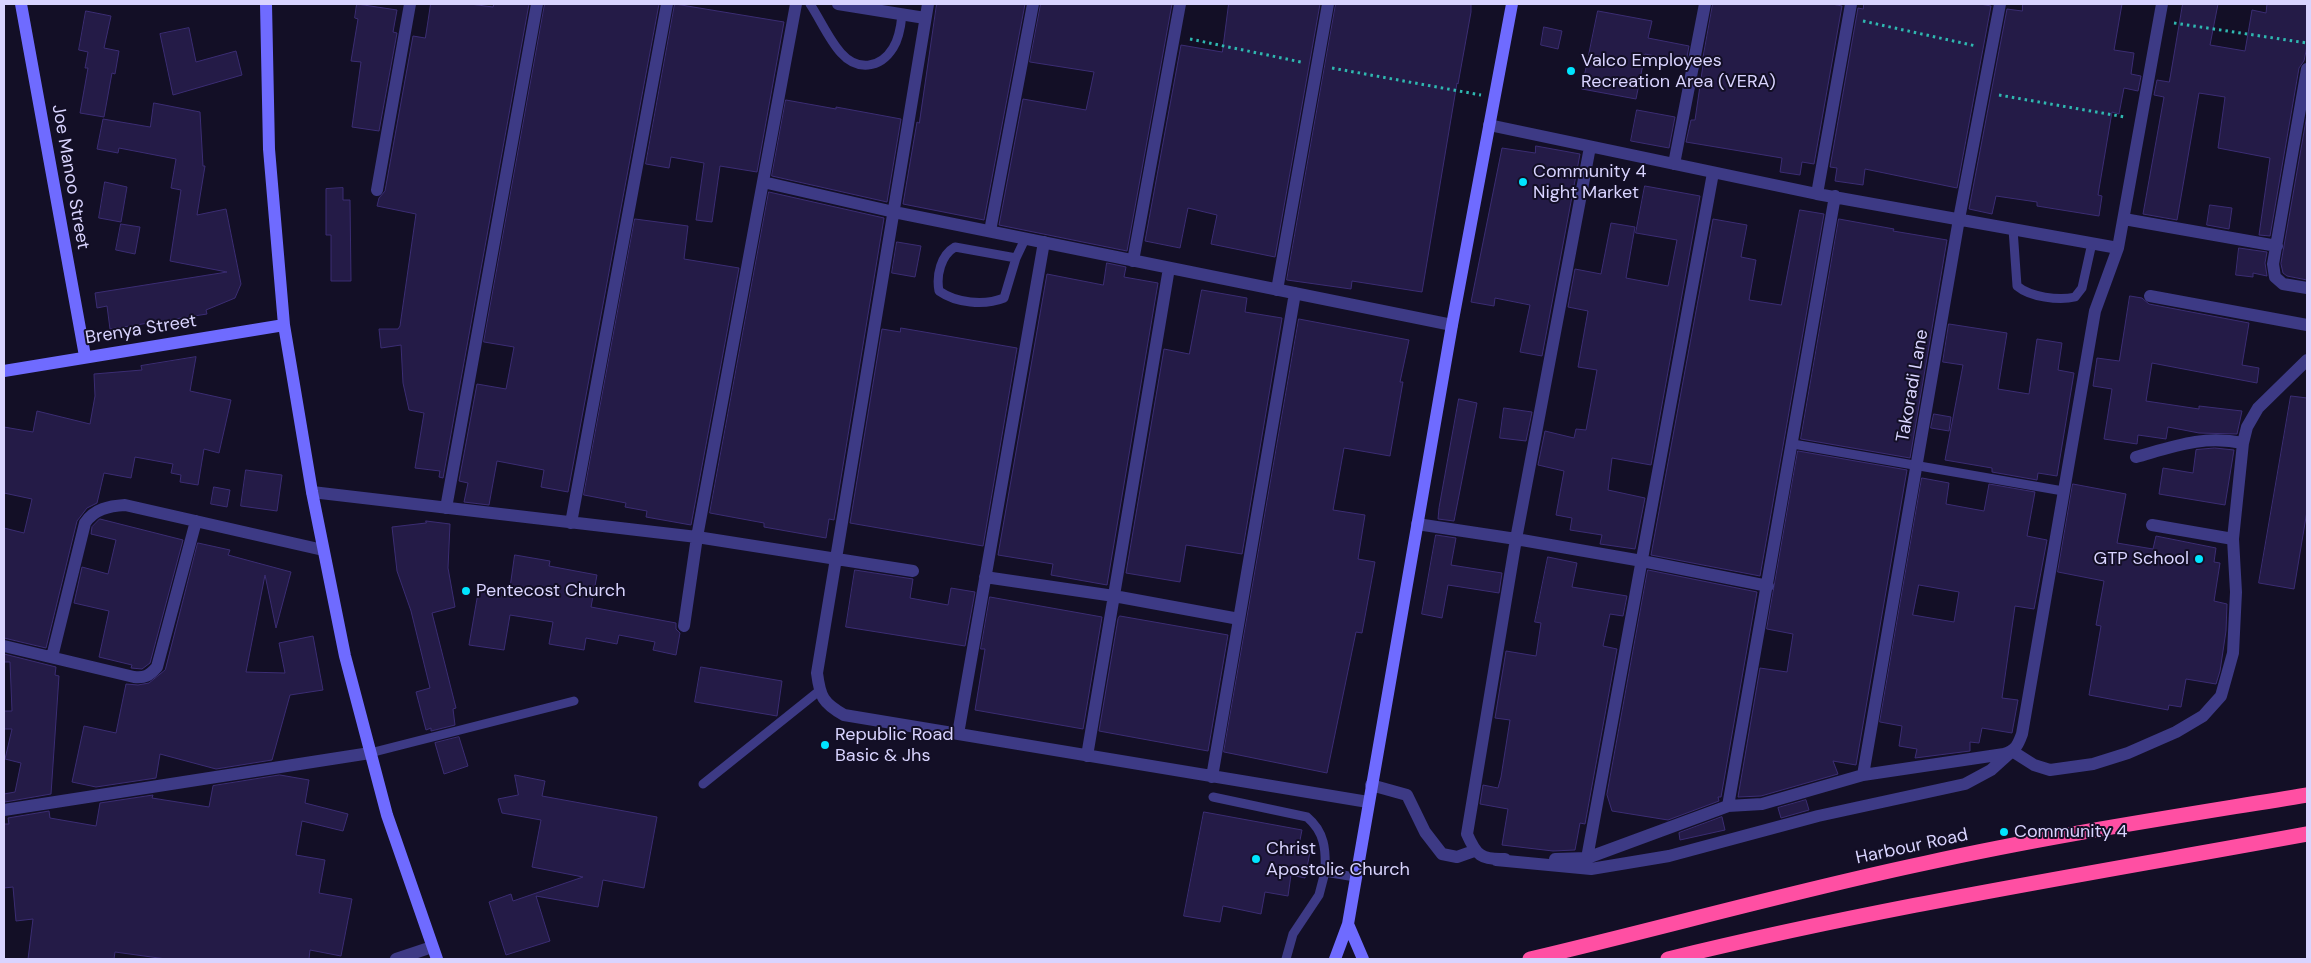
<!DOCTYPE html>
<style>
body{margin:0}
#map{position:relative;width:2311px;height:963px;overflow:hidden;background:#130f26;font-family:"DM Sans",sans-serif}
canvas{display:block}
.frame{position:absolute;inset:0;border:5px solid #d9d4ff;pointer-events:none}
</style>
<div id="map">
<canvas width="2311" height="963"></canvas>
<div class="frame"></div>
</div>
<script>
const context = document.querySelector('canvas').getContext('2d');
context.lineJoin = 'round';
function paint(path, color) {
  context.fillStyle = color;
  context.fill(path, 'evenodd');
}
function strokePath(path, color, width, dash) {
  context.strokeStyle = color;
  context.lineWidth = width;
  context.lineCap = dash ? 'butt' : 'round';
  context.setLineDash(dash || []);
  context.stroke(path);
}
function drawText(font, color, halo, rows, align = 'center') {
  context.font = font + ' "DM Sans",sans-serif';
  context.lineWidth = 4;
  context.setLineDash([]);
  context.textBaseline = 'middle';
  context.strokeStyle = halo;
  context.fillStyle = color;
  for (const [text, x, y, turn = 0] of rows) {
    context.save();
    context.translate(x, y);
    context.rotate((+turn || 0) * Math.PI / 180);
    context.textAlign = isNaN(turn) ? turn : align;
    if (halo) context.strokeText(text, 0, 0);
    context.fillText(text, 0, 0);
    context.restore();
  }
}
const building = new Path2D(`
 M357,4L397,10L393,32L397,33L379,131L352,127L361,62L351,61L358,19L355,18Z
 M431,4H470L493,7L494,4H529L443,478L439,477L440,471L415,468L424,413L409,410L403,383L401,345L381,348L379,329H398L400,326L416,214L377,206L379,198L385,191L413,36L425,38Z
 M545,4H659L568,492L541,487L544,470L497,461L489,505L464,502L468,483L459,481L477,384L506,389L514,347L484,342Z
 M675,4L784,22L757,172L720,166L712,222L696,220L704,163L671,157L669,168L646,164Z
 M937,4H1025L984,220L903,204L917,122L919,123Z
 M1041,4H1172L1127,251L999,225L1023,99L1086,110L1094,72L1030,62Z
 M1229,4H1320L1275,257L1211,244L1217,215L1188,208L1180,248L1145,241L1181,45L1222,52Z
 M1336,4H1471V12L1458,84L1457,83L1422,292L1352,281L1351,289L1287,280Z
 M1713,4H1832L1842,6L1814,164L1802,162L1800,175L1780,172L1782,158L1686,142L1691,120H1695L1703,65H1702Z
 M1864,4H1980L1991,6L1957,188L1865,169L1863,185L1835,181L1837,168L1830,167L1858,8L1863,9Z
 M2023,4H2122L2114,50L2134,53L2131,74L2141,76L2138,91L2124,88L2119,114L2112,112L2098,195L2102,196L2099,216L2037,206V202L1996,196L1992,214L1969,209L2007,9L2022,11Z
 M2183,4H2218L2210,45L2245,51L2252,10L2266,13L2267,4H2307V46L2304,61L2299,68L2270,236L2259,235L2270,158L2218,148L2225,97L2199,93L2177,220L2143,214L2164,97L2154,95L2157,80L2169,82Z
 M86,11L111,16L104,48L119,51L115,74L112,73L104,117L80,113L88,68H85L88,52L79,50Z
 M1598,11L1652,21L1648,38L1689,46L1686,62L1645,54L1636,99L1582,89Z
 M1544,27L1562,31L1558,49L1541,45Z
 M189,28L196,62L236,51L242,75L173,95L160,34Z
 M786,100L836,109V107L901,119L887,202L772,176Z
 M154,103L200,112L203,166H205L197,215L226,209L241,284L235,298L206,310L207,314L110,329L107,306L97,308L95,293L227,272L170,261L181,190L171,188L176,159L119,148L118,153L97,149L103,119L150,127Z
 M1637,110L1675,117L1669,148L1631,141Z
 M2307,115V280L2287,276L2283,273L2281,264Z
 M1536,146L1580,154L1542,356L1520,352L1530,305L1495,298L1494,306L1471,302L1502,148L1535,153Z
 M105,182L127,187L121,222L99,218Z
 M1645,186L1700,196L1651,465L1612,458L1608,490L1645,498L1635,549L1600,544L1602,535L1570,530L1572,518L1556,515L1564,471L1538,465L1545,431L1574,438L1576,429L1586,430L1597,370L1578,367L1588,311L1568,307L1575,269L1601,274L1611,223L1635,227L1626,278L1668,286L1677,240L1636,233Z
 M343,188V200H350L351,281H331V235H326V189Z
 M769,192L884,218L834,520L829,519L826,538L764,527V523L710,513Z
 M2210,205L2232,208L2229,229L2207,225Z
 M1800,210L1824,214L1760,576L1651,555L1713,219L1747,225L1741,257L1756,260L1749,300L1781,305Z
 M635,219L688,226L684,259L739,268L691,525L646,517L647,511L625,507L626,503L584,495Z
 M1839,219L1894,229L1893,231L1947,240L1910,458L1801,439Z
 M121,224L140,227L135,254L116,250Z
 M897,242L921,246L915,277L892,273Z
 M2239,248L2267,252L2265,263L2267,276L2253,273V277L2236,275Z
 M1107,263L1126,267L1124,277L1158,283L1107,585L1051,575L1053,564L998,555L1047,274L1103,285Z
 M1202,290L1247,298L1245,312L1282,318L1242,554L1186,545L1180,582L1126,573L1164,349L1189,354Z
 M2130,296L2142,298L2149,304L2249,323L2242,365L2259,368L2257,383L2152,363L2146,401L2199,409V406L2242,411L2237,434L2199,433L2168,427L2166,439L2138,435L2137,444L2104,439L2112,389L2093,386L2097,358L2119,361Z
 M1299,319L1409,340L1400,382H1403L1390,456L1344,448L1333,510L1365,515L1358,559L1375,562L1362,633L1356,632L1327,773L1224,752Z
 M1949,324L2007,333L1998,389L2029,394L2037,339L2062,343L2058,370L2074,373L2057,476L2038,473L2037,480L1992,472V468L1945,460L1963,365L1943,362Z
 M901,328L1017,348L983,546L850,523L882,329L900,332Z
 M196,357L190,391L231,400L219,453L204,449L198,485L180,482L181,475L171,473L173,464L135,457L131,478L104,473L97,503L87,508L77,521L46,648L4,638V528L24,533L32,499L4,493V427L33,432L37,411L90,424L95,396L94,374L142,370L141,366Z
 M2291,396L2307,398V511L2294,589L2259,583Z
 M1459,399L1477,403L1454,521L1438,519L1439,508Z
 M1504,408L1532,412L1526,441L1500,438Z
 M1934,414L1951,417L1949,431L1931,428Z
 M2215,448L2234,450L2225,505L2159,494L2163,468L2193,473L2196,450Z
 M1798,451L1907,470L1856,765L1833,761L1838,774L1761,796L1738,797L1760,668L1787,672L1793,634L1767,629Z
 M246,470L282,475L277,511L241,506Z
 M1922,478L1949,483L1946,504L1984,511L1989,484L2035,492L2027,536L2047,540L2034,609L2015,606L2002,698L2018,700L2012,733L1982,728L1979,743L1970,742V751L1915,758L1917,749L1899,746L1902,726L1880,722ZM1919,585L1959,592L1954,622L1913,615Z
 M2073,484L2126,494L2117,543L2153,549L2156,536L2216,548L2214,562L2220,563L2214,601L2227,604L2226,631L2220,671L2216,684L2186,679L2181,707L2169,705L2168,710L2089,695L2101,626L2096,625L2104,581L2058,572Z
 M214,487L230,490L227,507L211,504Z
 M100,519L183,540L150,663L142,669L131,668L132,665L99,657L109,611L74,603L82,567L108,574L116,540L91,534L92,527Z
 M426,521L450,524L448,568L455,607L432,613L456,708L453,709L455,725L431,731V728L426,730L416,692L430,688L411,611L397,571L392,527L426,523Z
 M1436,535L1456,538L1451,565L1502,573L1499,593L1448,585L1442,618L1422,614Z
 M198,543L230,550L228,555L291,572L276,628L265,575L246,672L285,673L279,643L313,636L323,690L290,695L272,760L216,769L160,754L156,778L96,787L72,782L84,726L116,733L126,684L138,685L149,683L165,670Z
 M515,555L550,561L549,566L597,575L591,607L676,623V629L680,633L676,655L653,650L655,642L619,635L617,644L586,638L584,650L549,644L553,622L510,615L504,650L469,645L479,587L509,592Z
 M1548,557L1577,563L1572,587L1627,596L1623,616L1610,614L1603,646L1617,649L1585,824L1580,823L1575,850L1553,851L1502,845L1508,809L1480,804L1483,785L1498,788L1501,777L1510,720L1495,718L1506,651L1536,656L1541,623L1535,622Z
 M855,570L913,579L910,598L948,605L951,588L975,592L965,646L846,627Z
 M1648,570L1757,592L1721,797H1718L1719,801L1668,820L1612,811L1607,795Z
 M990,597L1102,617L1083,729L975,710L985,649H981Z
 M1120,616L1228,635L1208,751L1099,731L1118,619Z
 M4,654L56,667L55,675L59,676L51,794L5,802L4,794L15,792L21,763L5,759L12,729H4V711H12L10,662H4Z
 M701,667L782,681L777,716L695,702Z
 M459,737L468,766L444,774L435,743Z
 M280,775L309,780L305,803L348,814L343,831L302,821L296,855L325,860L319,893L352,899L341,956L310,950L309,959H166L115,952L114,959H28L33,919L16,921L13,887L4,888V824H9L8,818L49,811L50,818L96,826L100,803L153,795L152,798L209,807L213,786Z
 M515,775L545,781L542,796L657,817L644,888L603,880L598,907L536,896L550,941L506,955L489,902L511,894L513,901L583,877L532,867L541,820L502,813L498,799L518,795Z
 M1806,800L1809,810L1781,818L1778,808Z
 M1204,812L1302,830L1298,850L1310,852L1305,878L1291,875L1288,896L1265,892L1261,914L1223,906L1220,922L1184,916Z
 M1722,817L1725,830L1680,840L1679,833Z`);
const path = new Path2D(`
 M1863,21L1976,46
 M2174,23L2307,43
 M1190,39L1301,62
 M1332,68L1481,95
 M1999,95L2125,117`);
const lane = new Path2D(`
 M810,4C820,19 829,40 841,53C857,71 880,69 893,48C899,39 901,25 902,15
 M2013,229L2017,286C2030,297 2059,301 2075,297L2082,288L2092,243
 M1016,258L955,247C941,255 936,275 939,291C956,303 984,306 1004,298L1016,258L1025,239
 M1793,444L2063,491
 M370,753L574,701
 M703,784L819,691
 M1213,797L1307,817C1325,832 1326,850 1325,872
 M1286,959L1293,934L1319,895L1325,872L1355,877`);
const street = new Path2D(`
 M838,4L925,18
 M928,4L817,673C820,697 823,703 844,715L1368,802
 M2307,69L2273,264L2275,277L2283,284L2307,288
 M1489,125L1817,194L2118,248
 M1674,164L1705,4
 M763,182L894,212L1452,325
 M377,190L410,4
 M1817,194L1851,4
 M1835,196L1728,806L1762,804L1863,775L2004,754C2016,750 2018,745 2022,734L2095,311L2118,248L2162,4
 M2124,219L2277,246
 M990,231L1033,4
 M1133,261L1180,4
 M1277,290L1328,4
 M2150,296L2307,325
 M2136,457C2175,446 2203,435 2243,443
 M312,492L697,537L913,571
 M446,508L537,4
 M571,523L667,4
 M1417,524L1516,539L1590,147
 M2152,525L2233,539
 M985,577L1114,596L1239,619
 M684,626L697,537L796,4
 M4,646L134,677C145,678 149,676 157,667L196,521
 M52,657L85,523C94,509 109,506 125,505L323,550
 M958,734L1044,242
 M1087,756L1169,268
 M1863,775L1959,219L2000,4
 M1212,777L1295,293
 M1371,785L1407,795L1425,832L1442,854L1457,857L1474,851
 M4,810L370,753
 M1587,858L1713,173
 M1505,859C1481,860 1476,855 1467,834L1516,539L1642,561L1768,586
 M1555,859L1587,858L1728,806
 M1496,860L1591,869L1669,856L1818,816L1965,784L1991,770L2012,751L2034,765L2050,770L2093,764L2128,753L2176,732L2203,716L2221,696L2233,653L2236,592L2233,539L2243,443L2247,427L2258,408L2307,360
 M396,959L432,947`);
const secondary = new Path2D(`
 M21,4L85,356
 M266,4L269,149L284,325L312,492L345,656L387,815L437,959
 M4,371L284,325
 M1348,924L1363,959
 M1335,959L1348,924L1452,325L1512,4`);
const highway = new Path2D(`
 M1530,959C1662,928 1793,891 1926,863C2052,835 2180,816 2307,795
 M1668,959C1879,907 2094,873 2307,834`);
const markers = [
 [1571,71,5,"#00e5ff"],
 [1523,182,5,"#00e5ff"],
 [2199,559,5,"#00e5ff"],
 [466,591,5,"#00e5ff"],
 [825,745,5,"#00e5ff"],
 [2004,832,5,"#00e5ff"],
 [1256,859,5,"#00e5ff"]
];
const poiNames = [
 ["Valco Employees",1581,61],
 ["Recreation Area (VERA)",1581,82],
 ["Community 4",1533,172],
 ["Night Market",1533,193],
 ["GTP School",2189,559,"right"],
 ["Pentecost Church",476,591],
 ["Republic Road",835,735],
 ["Basic & Jhs",835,756],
 ["Community 4",2014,832],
 ["Christ",1266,849],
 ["Apostolic Church",1266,870]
];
const streetNames = [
 ["Joe Manoo Street",70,177,80],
 ["Brenya Street",141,330,-9],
 ["Takoradi Lane",1913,386,-80],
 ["Harbour Road",1912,847,-12]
];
paint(building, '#241b47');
strokePath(building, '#3b2d73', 1);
strokePath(path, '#2fb8b0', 3, [2.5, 4]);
strokePath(lane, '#3d3a85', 9);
strokePath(street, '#3d3a85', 12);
strokePath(secondary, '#6f6bff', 12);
strokePath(highway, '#ff4fa3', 15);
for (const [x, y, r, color] of markers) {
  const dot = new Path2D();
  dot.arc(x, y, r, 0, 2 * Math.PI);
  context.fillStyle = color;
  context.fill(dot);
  strokePath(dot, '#130f26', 2);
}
drawText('18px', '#d9d4ff', '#130f26', poiNames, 'left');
drawText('18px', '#d9d4ff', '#130f26', streetNames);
</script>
